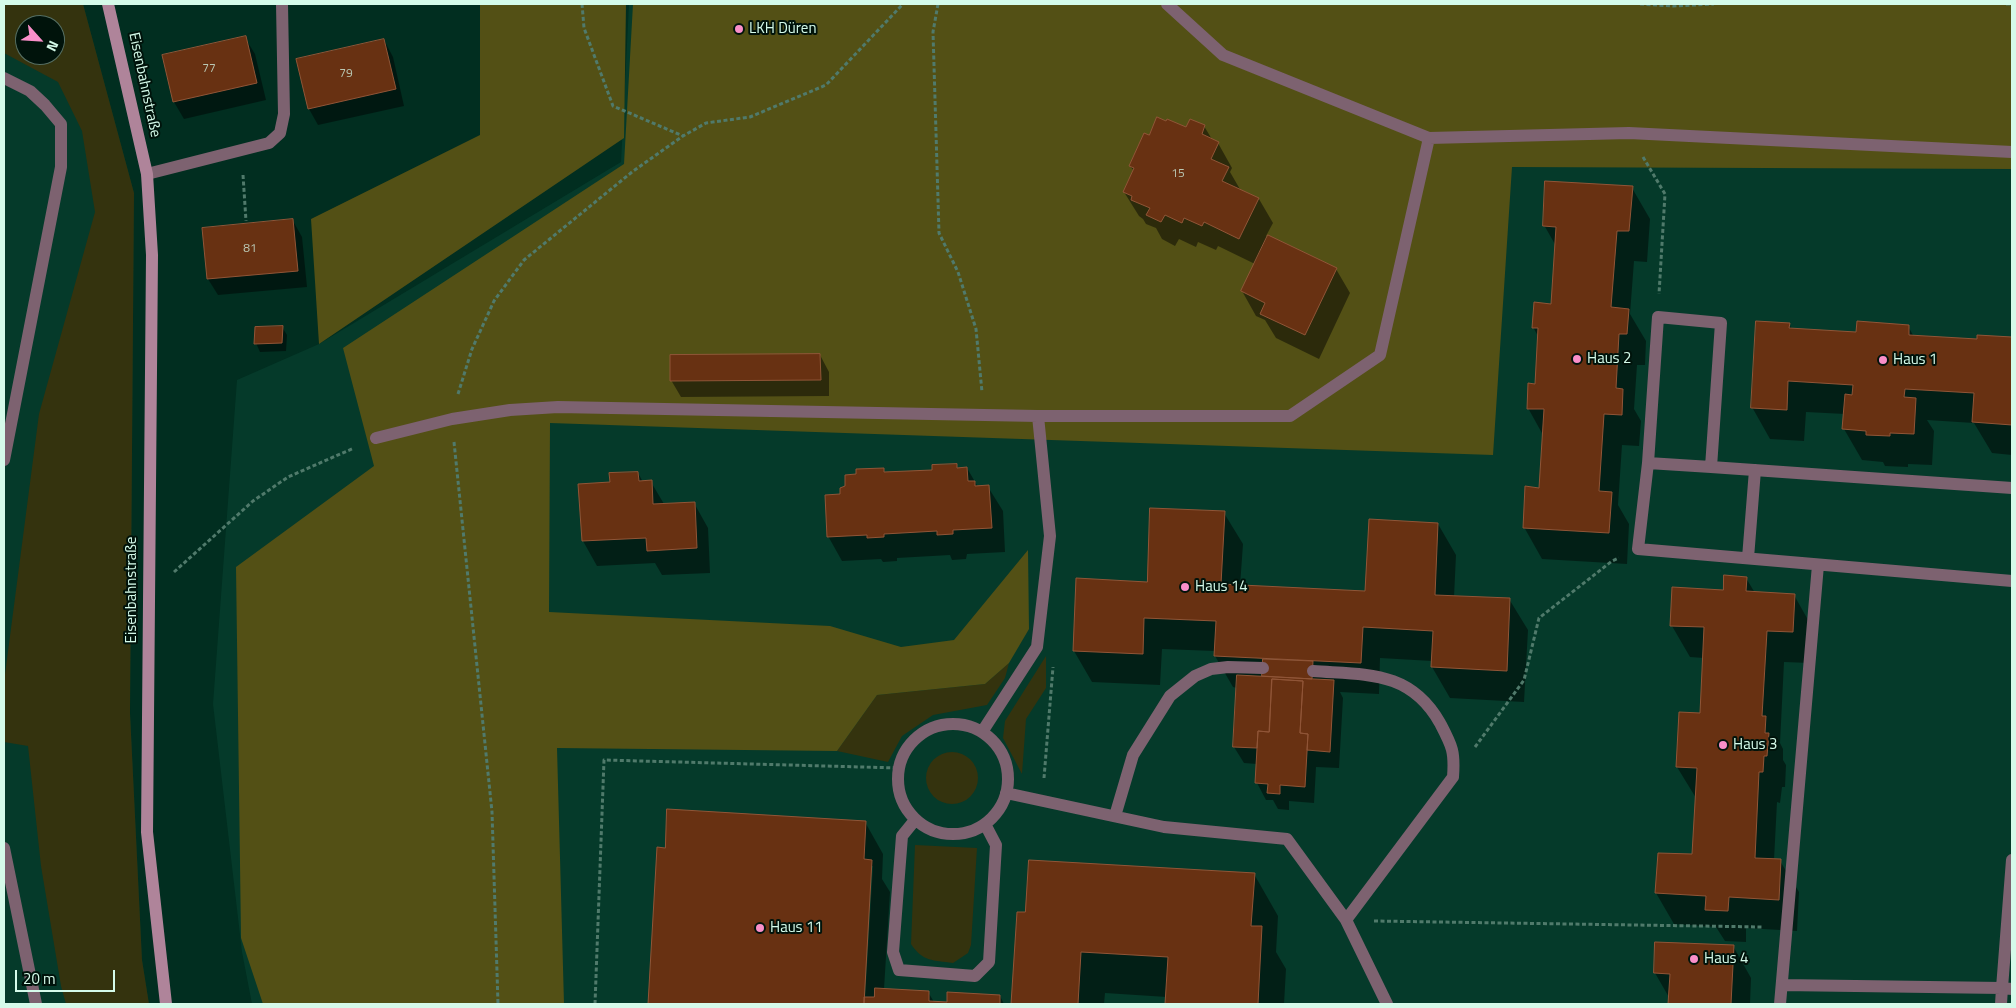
<!DOCTYPE html>
<meta charset="utf-8">
<style>
body{margin:0}
#map{position:relative;width:2016px;height:1008px;overflow:hidden;background:#012e20;font-family:"Titillium Web",sans-serif}
canvas{display:block}
.frame{position:absolute;inset:0;border:5px solid #d5fbea;pointer-events:none}
.north{position:absolute;left:15px;top:15px;width:50px;height:50px;box-sizing:border-box;background:#00130b;border:1px solid #557064;border-radius:50%;rotate:116deg;font-size:14px;font-weight:700;line-height:20px;text-align:center;color:#d5fbea}
.north::after{content:'';display:block;margin:auto;width:18px;height:22px;background:#f98fc9;clip-path:polygon(50% 0,100% 100%,50% 72%,0 100%)}
.scale{position:absolute;left:15px;top:970px;width:100px;height:22px;box-sizing:border-box;border:2px solid #d5fbea;border-top:0;padding-left:6px;font-size:15px;line-height:18px;white-space:nowrap;color:#d5fbea;-webkit-text-stroke:4px #00130b;paint-order:stroke}
</style>
<div id="map">
<canvas width="2016" height="1008"></canvas>
<div class="frame"></div>
<div class="north">N</div>
<div class="scale">20 m</div>
</div>
<script>
const context = document.querySelector('canvas').getContext('2d');
context.lineJoin = 'round';
function paint(path, color) {
  context.fillStyle = color;
  context.fill(path, 'evenodd');
}
function strokePath(path, color, width, dash) {
  context.strokeStyle = color;
  context.lineWidth = width;
  context.lineCap = dash ? 'butt' : 'round';
  context.setLineDash(dash || []);
  context.stroke(path);
}
function drawText(font, color, halo, rows, align = 'center') {
  context.font = font + ' "Titillium Web",sans-serif';
  context.lineWidth = 4;
  context.setLineDash([]);
  context.textBaseline = 'middle';
  context.strokeStyle = halo;
  context.fillStyle = color;
  for (const [text, x, y, turn = 0] of rows) {
    context.save();
    context.translate(x, y);
    context.rotate((+turn || 0) * Math.PI / 180);
    context.textAlign = isNaN(turn) ? turn : align;
    if (halo) context.strokeText(text, 0, 0);
    context.fillText(text, 0, 0);
    context.restore();
  }
}
const built = new Path2D(`
 M4,4H83L134,193L130,713L142,960L149,1004H4ZM25,25H55V55H25Z
 M629,4H2012V1004H252L242,952L213,704L237,380L319,344L621,162Z`);
const green = new Path2D(`
 M4,4H83L134,193L130,713L142,960L149,1004H66L61,986L41,866L28,746L4,742V682L39,414L95,212L82,131L58,82L4,53ZM25,25H55V55H25Z
 M1046,656V688L1026,719L1022,774L1003,738L1005,721Z
 M1009,663L1005,678L987,705L933,715L902,736L888,762L837,751L877,695L985,684Z
 M926 778a26 26 0 1 1 52 0a26 26 0 1 1-52 0Z
 M915,845L977,848L971,945L968,953L953,963C933,960 923,962 911,944Z`);
const forest = new Path2D(`
 M480,4H626L624,138L319,344L311,219L480,135Z
 M633,4H2012V169L1512,167L1493,455L550,423L549,612L830,626L901,647L954,640L1028,550L1029,629L1009,663L985,684L877,695L837,751L557,748L564,1004H263L241,938L236,567L374,466L343,348L624,164Z`);
const shadow = new Path2D(`
 M245,38L255,54L266,100L184,119L174,102L164,56Z
 M384,40L393,57L404,106L318,125L309,109Z
 M1204,126L1213,141L1218,143L1232,168L1230,172L1241,191L1259,199L1273,223L1266,236L1336,269L1350,293L1319,359L1276,338L1265,320L1256,316L1242,291L1255,264L1218,246L1216,250L1198,242L1196,247L1179,239L1175,246L1162,239L1156,228L1146,224L1143,219L1139,216L1124,192L1134,171L1130,166L1149,137Z
 M1632,188L1650,219L1647,262L1634,261L1630,314L1646,341L1645,365H1637L1634,409L1641,421L1639,446L1622,445L1618,505L1629,524L1627,564L1542,559L1524,527L1540,489L1543,435L1528,408L1536,385L1539,338L1533,327L1552,305L1556,246L1544,225Z
 M293,221L302,237L307,287L218,295L208,279Z
 M1789,324L1792,329L1857,333L1908,326L1914,337L1978,341V336L2012,338V455L1992,453L1974,423L1927,420L1934,431L1932,465L1908,464V467L1885,466L1883,462L1862,460L1844,429L1845,414L1806,412L1804,441L1770,439L1752,407Z
 M282,327L287,335L286,351L260,352L256,343Z
 M820,355L829,372V396L681,397L671,380Z
 M956,465L958,469L967,468L978,487H988L1003,511L1005,552L967,554L966,559L952,560L950,555L897,558V561L883,562L881,559L842,561L828,536L841,495L846,487L883,469L885,473L934,471Z
 M638,473L643,482H651L664,504L694,503L708,528L710,573L662,575L655,563L597,566L583,541L579,485L611,484Z
 M1224,513L1243,544L1240,586L1366,592L1438,524L1456,555L1454,597L1509,599L1528,630L1524,702L1450,698L1432,667V661L1380,658L1379,694L1340,692L1343,698L1339,768L1316,767L1314,803L1289,801V810L1278,809L1273,800H1266L1257,783V764L1244,763L1234,747L1237,688L1233,687L1215,656V651L1162,649L1160,685L1092,682L1074,651Z
 M1746,578L1755,593L1794,595L1812,627L1810,663L1784,662L1780,743L1783,749V760L1786,765L1785,787H1782L1780,803L1777,802L1774,860L1780,861L1799,892L1797,931L1746,928V942L1725,941L1716,927L1674,924L1656,893L1693,856L1696,798L1677,767L1701,714L1704,658L1690,657L1672,626Z
 M865,822L883,854L882,879L890,892L884,989L928,992L934,1002L948,1003L1000,996L1004,1004H649L658,849H666ZM871,866H873L865,998H863Z
 M1254,874L1278,916L1276,952L1286,969L1284,1004H1166L1167,997L1105,993L1104,1004H1013L1018,913L1027,914Z
 M1656,943L1733,946L1751,978L1750,1004H1670V999L1655,973Z`);
const building = new Path2D(`
 M246,36L257,83L173,102L162,55Z
 M384,39L396,89L308,109L296,59Z
 M1157,117L1166,121L1167,119L1186,127L1190,119L1205,125L1202,134L1219,142L1211,159L1229,167L1222,181L1259,198L1239,239L1204,222L1202,226L1184,218L1182,223L1165,215L1161,222L1146,215L1150,208L1131,200L1132,196L1123,192L1134,168L1129,166L1144,133L1149,135Z
 M1545,181L1633,186L1629,231H1617L1611,307L1629,309L1627,334H1619L1616,388L1623,389L1622,415L1604,414L1599,491L1612,492L1609,533L1523,528L1525,486L1539,488L1544,409H1527L1528,383L1535,384L1538,328H1532L1534,302L1551,304L1556,227L1543,226Z
 M293,219L298,271L207,279L202,228Z
 M1268,235L1337,268L1305,335L1260,314L1265,303L1241,291Z
 M1756,321L1790,323L1789,328L1856,332L1857,321L1909,325V335L1977,339V335L2012,337V425L1972,422L1974,393L1905,389L1904,397L1916,398L1914,434L1890,433V436L1866,435V431L1842,429L1845,394L1852,395L1853,385L1788,381L1787,410L1751,408Z
 M283,326L282,343L254,344L255,327Z
 M820,354L821,380L670,381V355Z
 M957,464V468L967,467L968,481H975V486L989,485L992,528L953,530V534L937,535V531L884,534V537L867,538V535L827,537L825,495L840,494V488L845,486V475L856,474V469L884,468V472L932,470V465Z
 M638,472L639,481L652,480L653,504L695,502L697,548L647,551L646,538L582,541L578,484L610,482L609,473Z
 M1150,508L1225,511L1221,584L1365,591L1369,519L1438,523L1435,595L1510,598L1507,671L1431,667L1433,631L1363,627L1361,663L1214,656L1216,621L1144,618L1143,654L1073,651L1076,578L1147,582Z
 M1724,575L1747,577L1746,591L1795,594L1793,632L1767,631L1762,716H1766L1765,733H1769L1767,756H1764L1763,772H1759L1755,858L1781,859L1779,900L1729,897L1728,911L1705,910L1706,896L1655,893L1658,853L1692,854L1697,768L1676,767L1679,712L1700,713L1704,627L1670,626L1672,587L1723,590Z
 M1263,659L1313,661L1312,679L1262,676Z
 M1237,675L1334,680L1330,752L1307,750L1308,734L1300,733L1303,681L1272,679L1269,732L1258,731L1257,748L1233,747Z
 M1272,679L1303,681L1300,733L1308,734L1305,787L1280,785V794L1267,793L1268,784L1255,783L1258,731L1269,732Z
 M667,809L866,821L864,859L872,860L864,1004H648L657,847L665,848Z
 M1029,860L1255,873L1251,926H1262L1258,1004H1165L1168,957L1081,952L1078,1004H1011L1017,912H1025Z
 M1655,942L1734,945L1731,1004H1668L1670,974L1654,973Z
 M875,988L929,991V1001L947,1002V992L1000,995V1004H864V997H874Z`);
const path = new Path2D(`
 M582,4L584,28L613,106L683,136L706,123L750,117L826,85L903,4
 M938,4L933,32L939,233L958,272L976,329L982,392
 M1640,4L1673,6L1714,4
 M2006,4H2012
 M1643,157L1665,194L1659,294
 M243,175L246,221
 M458,394L472,349L494,301L524,260L632,172L683,136
 M454,442L492,812L498,1004
 M174,572L253,501L288,477L354,448
 M1475,747L1524,680L1539,618L1612,561L1619,558
 M1044,778L1053,667
 M1374,921L1763,927
 M595,1004L604,760L899,768`);
const lane = new Path2D(`
 M1167,4L1223,55L1429,138L1629,133L2012,152
 M4,78L30,91L45,105L61,124V167L4,460
 M376,438L452,419L510,410L558,407L1038,416H1290L1380,355L1429,138
 M1648,463L1711,467L1721,323L1658,317L1648,463L1638,549L2012,581
 M1711,467L2012,488
 M1748,558L1755,470
 M1313,671C1366,675 1410,670 1440,723C1452,746 1455,751 1453,777L1346,920
 M898 779a55 55 0 1 1 110 0a55 55 0 1 1-110 0Z
 M982,732L1037,647L1050,536L1038,416
 M1006,793L1164,827L1287,839L1346,920L1387,1004
 M1115,816L1133,755L1170,696L1195,676L1211,669L1228,667L1263,668
 M915,820L902,836L893,952L899,970L975,976L989,962L996,845L985,824
 M4,848L36,1004
 M2012,860L2002,988L2012,989
 M1782,985L2002,988L2001,1004
 M1780,1004L1818,565`);
const street = new Path2D(`
 M147,174L269,143L280,133L284,114L282,4`);
const secondary = new Path2D(`
 M108,4L147,174L152,255L147,832L166,1004`);
const markers = [
 [739,29,5,"#f98fc9"],
 [1577,359,5,"#f98fc9"],
 [1883,360,5,"#f98fc9"],
 [1185,587,5,"#f98fc9"],
 [1723,745,5,"#f98fc9"],
 [760,928,5,"#f98fc9"],
 [1694,959,5,"#f98fc9"]
];
const numberNames = [
 ["77",209,69],
 ["79",346,74],
 ["15",1178,174],
 ["81",250,249]
];
const poiNames = [
 ["LKH Düren",749,29],
 ["Haus 2",1587,359],
 ["Haus 1",1893,360],
 ["Haus 14",1195,587],
 ["Haus 3",1733,745],
 ["Haus 11",770,928],
 ["Haus 4",1704,959]
];
const streetNames = [
 ["Eisenbahnstraße",144,85,78],
 ["Eisenbahnstraße",132,590,-90]
];
paint(built, '#053a2a');
paint(green, '#34330e');
paint(forest, '#535015');
paint(shadow, '#0007');
paint(building, '#683112');
strokePath(building, '#905537', 1);
strokePath(path, '#507a6b', 3, [4, 2.5]);
strokePath(lane, '#7d6270', 12);
strokePath(street, '#7d6270', 12);
strokePath(secondary, '#af849a', 12);
for (const [x, y, r, color] of markers) {
  const dot = new Path2D();
  dot.arc(x, y, r, 0, 2 * Math.PI);
  context.fillStyle = color;
  context.fill(dot);
  strokePath(dot, '#00130b', 2);
}
drawText('12px', '#bac8b4', null, numberNames);
drawText('15px', '#d5fbea', '#00130b', poiNames, 'left');
drawText('15px', '#d5fbea', '#00130b', streetNames);
</script>
